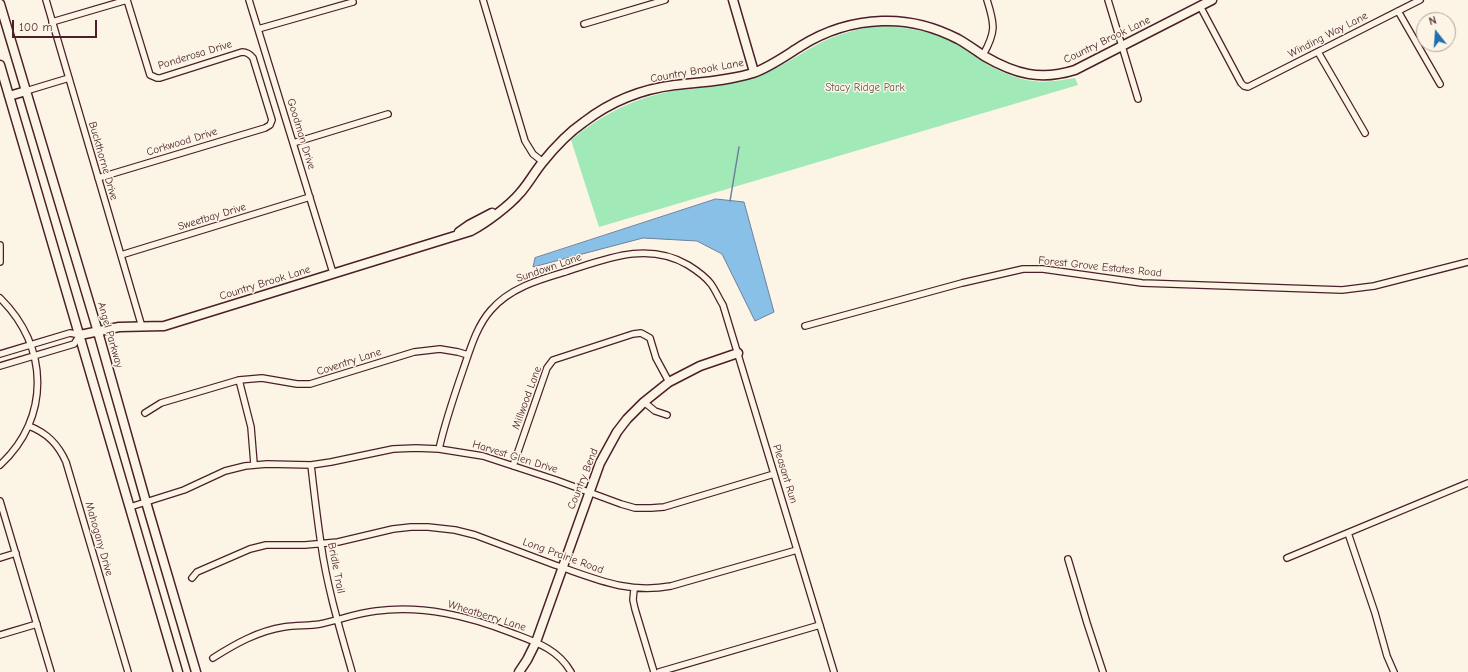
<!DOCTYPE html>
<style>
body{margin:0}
#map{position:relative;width:1468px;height:672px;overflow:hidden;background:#fcf5e5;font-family:"Comic Neue",sans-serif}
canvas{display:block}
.north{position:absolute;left:1416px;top:12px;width:40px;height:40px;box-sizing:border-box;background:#fcf5e5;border:1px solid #b59f9b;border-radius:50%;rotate:343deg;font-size:11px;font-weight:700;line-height:16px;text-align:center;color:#4a1f2b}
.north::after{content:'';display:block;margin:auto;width:14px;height:18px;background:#1f6fb2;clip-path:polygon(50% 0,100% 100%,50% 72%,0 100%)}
.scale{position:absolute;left:12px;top:20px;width:85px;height:18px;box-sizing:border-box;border:2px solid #4a1f2b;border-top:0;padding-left:5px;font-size:12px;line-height:14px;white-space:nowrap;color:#4a1f2b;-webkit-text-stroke:3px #fcf5e5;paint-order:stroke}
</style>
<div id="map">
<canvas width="1468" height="672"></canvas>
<div class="north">N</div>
<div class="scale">100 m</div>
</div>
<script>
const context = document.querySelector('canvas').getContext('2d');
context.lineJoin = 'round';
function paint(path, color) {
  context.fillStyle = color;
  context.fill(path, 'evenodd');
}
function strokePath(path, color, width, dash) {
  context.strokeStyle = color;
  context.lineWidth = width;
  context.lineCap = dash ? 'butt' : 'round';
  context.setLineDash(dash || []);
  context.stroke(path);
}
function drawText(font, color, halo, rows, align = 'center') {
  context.font = font + ' "Comic Neue",sans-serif';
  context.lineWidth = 3;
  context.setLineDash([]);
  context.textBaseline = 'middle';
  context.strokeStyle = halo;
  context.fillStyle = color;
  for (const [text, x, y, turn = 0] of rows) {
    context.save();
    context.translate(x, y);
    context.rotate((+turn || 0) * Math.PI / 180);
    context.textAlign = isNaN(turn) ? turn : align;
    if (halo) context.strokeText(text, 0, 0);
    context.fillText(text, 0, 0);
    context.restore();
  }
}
const green = new Path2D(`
 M880,25C902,28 925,29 946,39C958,44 968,52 979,59C994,69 1015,79 1033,81C1047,83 1061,80 1075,78L1078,85L599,227L571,140C599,117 631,99 668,92C700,87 732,87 763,74C784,66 802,52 822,42C841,33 859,29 880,25Z`);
const water = new Path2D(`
 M716,199L744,202L774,312L755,321L722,254L697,241L643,238L533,267L535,258Z`);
const stream = new Path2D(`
 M730,201L739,147`);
const street = new Path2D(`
 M46,0L142,327
 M249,0L333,273
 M483,0L525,141L533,154L543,162
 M1108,0L1138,99
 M1200,6L1241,83L1244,86L1248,87L1420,0
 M1398,11L1440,84
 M52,22L127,0
 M584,24L665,0
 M258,29L353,2
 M1318,52L1365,133
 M983,55C996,32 995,25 987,0
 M26,91L69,78
 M293,143L388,114
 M98,178L265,128L270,125L272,120L253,58C250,54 247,52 242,52L160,78H157L150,75L127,0
 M0,245V262
 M121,255L310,197
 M0,298C49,346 51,418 0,465
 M805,326L962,283L1023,269H1043L1142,283L1342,290L1374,286L1468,262
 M0,354L70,333L80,335L74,344L0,366
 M239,380L251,427L254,464
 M644,402L655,411L667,415
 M145,413L161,403L239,380L262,378L297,384H310L414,352L440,349L458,352L468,355
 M29,426C47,433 58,444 66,462L128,672
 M439,449C445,422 454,396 463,370C470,350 476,327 491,310C510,288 538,280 565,272C606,259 647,241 688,265C696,270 705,276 711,284C716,291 719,299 723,305L834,672
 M311,465C314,491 317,518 321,544C327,587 340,630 352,672
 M513,466L547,368L553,360L633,334L641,333L650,338L656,358L669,382
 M0,501L51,672
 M130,507L184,490L225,471L245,466L267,464L311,465L331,462L393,449L416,448L439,449L483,456L556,480L621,504L635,508H651L664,507L774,474
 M1348,533L1375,613L1387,656L1394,672
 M0,558L16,553
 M1287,558L1468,483
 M1068,559L1087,623L1103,672
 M192,578L197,572L250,549L266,545H305L338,542L393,529L411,527H428L455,530L475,535C502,545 529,555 555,565C596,579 627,594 671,586L797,550
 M634,589L633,600L635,609L654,672
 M0,635L37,624
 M213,658C235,644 258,631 284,627C296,625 309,626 320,624C339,620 357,613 376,611C424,605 468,616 512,633C536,642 558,649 571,672
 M659,672L820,625`);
const secondary = new Path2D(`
 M733,0L754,72
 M0,4L98,332L146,502L196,672
 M0,65L178,672
 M9,96L26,91
 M459,232L469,225L492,213
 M80,335L119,327L164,326L471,231C486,223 509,206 520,193C528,184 534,173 542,163C554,148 568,133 584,122C610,102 642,89 675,85C701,82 727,81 753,73C770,67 785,56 801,46C825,31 853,22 882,21C908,20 935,27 958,39C967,44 975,50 984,56C1015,74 1040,81 1075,70L1212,0
 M519,672L527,660L536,642L600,463L617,432L627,419L644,402L669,382L700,366L738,353`);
const streetNames = [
 ["Winding Way Lane",1328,35,-27],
 ["Country Brook Lane",1107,40,-26],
 ["Ponderosa Drive",195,55,-17],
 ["Country Brook Lane",697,71,-10],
 ["Goodman Drive",301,134,73],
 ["Corkwood Drive",182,142,-17],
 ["Buckthorne Drive",103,161,74],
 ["Sweetbay Drive",212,217,-17],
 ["Forest Grove Estates Road",1100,267,6],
 ["Sundown Lane",549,268,-19],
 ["Country Brook Lane",265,283,-17],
 ["Angel Parkway",110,335,74],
 ["Coventry Lane",349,362,-18],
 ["Millwood Lane",527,398,-70],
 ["Harvest Glen Drive",515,457,17],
 ["Pleasant Run",785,474,73],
 ["Country Bend",583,479,-68],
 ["Mahogany Drive",99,539,74],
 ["Long Prairie Road",563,556,20],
 ["Bridle Trail",336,568,79],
 ["Wheatberry Lane",487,616,17]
];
const parkNames = [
 ["Stacy Ridge Park",865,88]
];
paint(green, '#a1e9b6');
paint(water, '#89c0e7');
strokePath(water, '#70809c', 1);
strokePath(stream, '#70809c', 1.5);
strokePath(street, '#4a1f2b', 8);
strokePath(secondary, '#4a1f2b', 11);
strokePath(street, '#fcf5e5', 5.5);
strokePath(secondary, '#fcf5e5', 8);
drawText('11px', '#4a1f2b', '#fcf5e5', streetNames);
drawText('11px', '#60524e', '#fcf5e5', parkNames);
</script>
